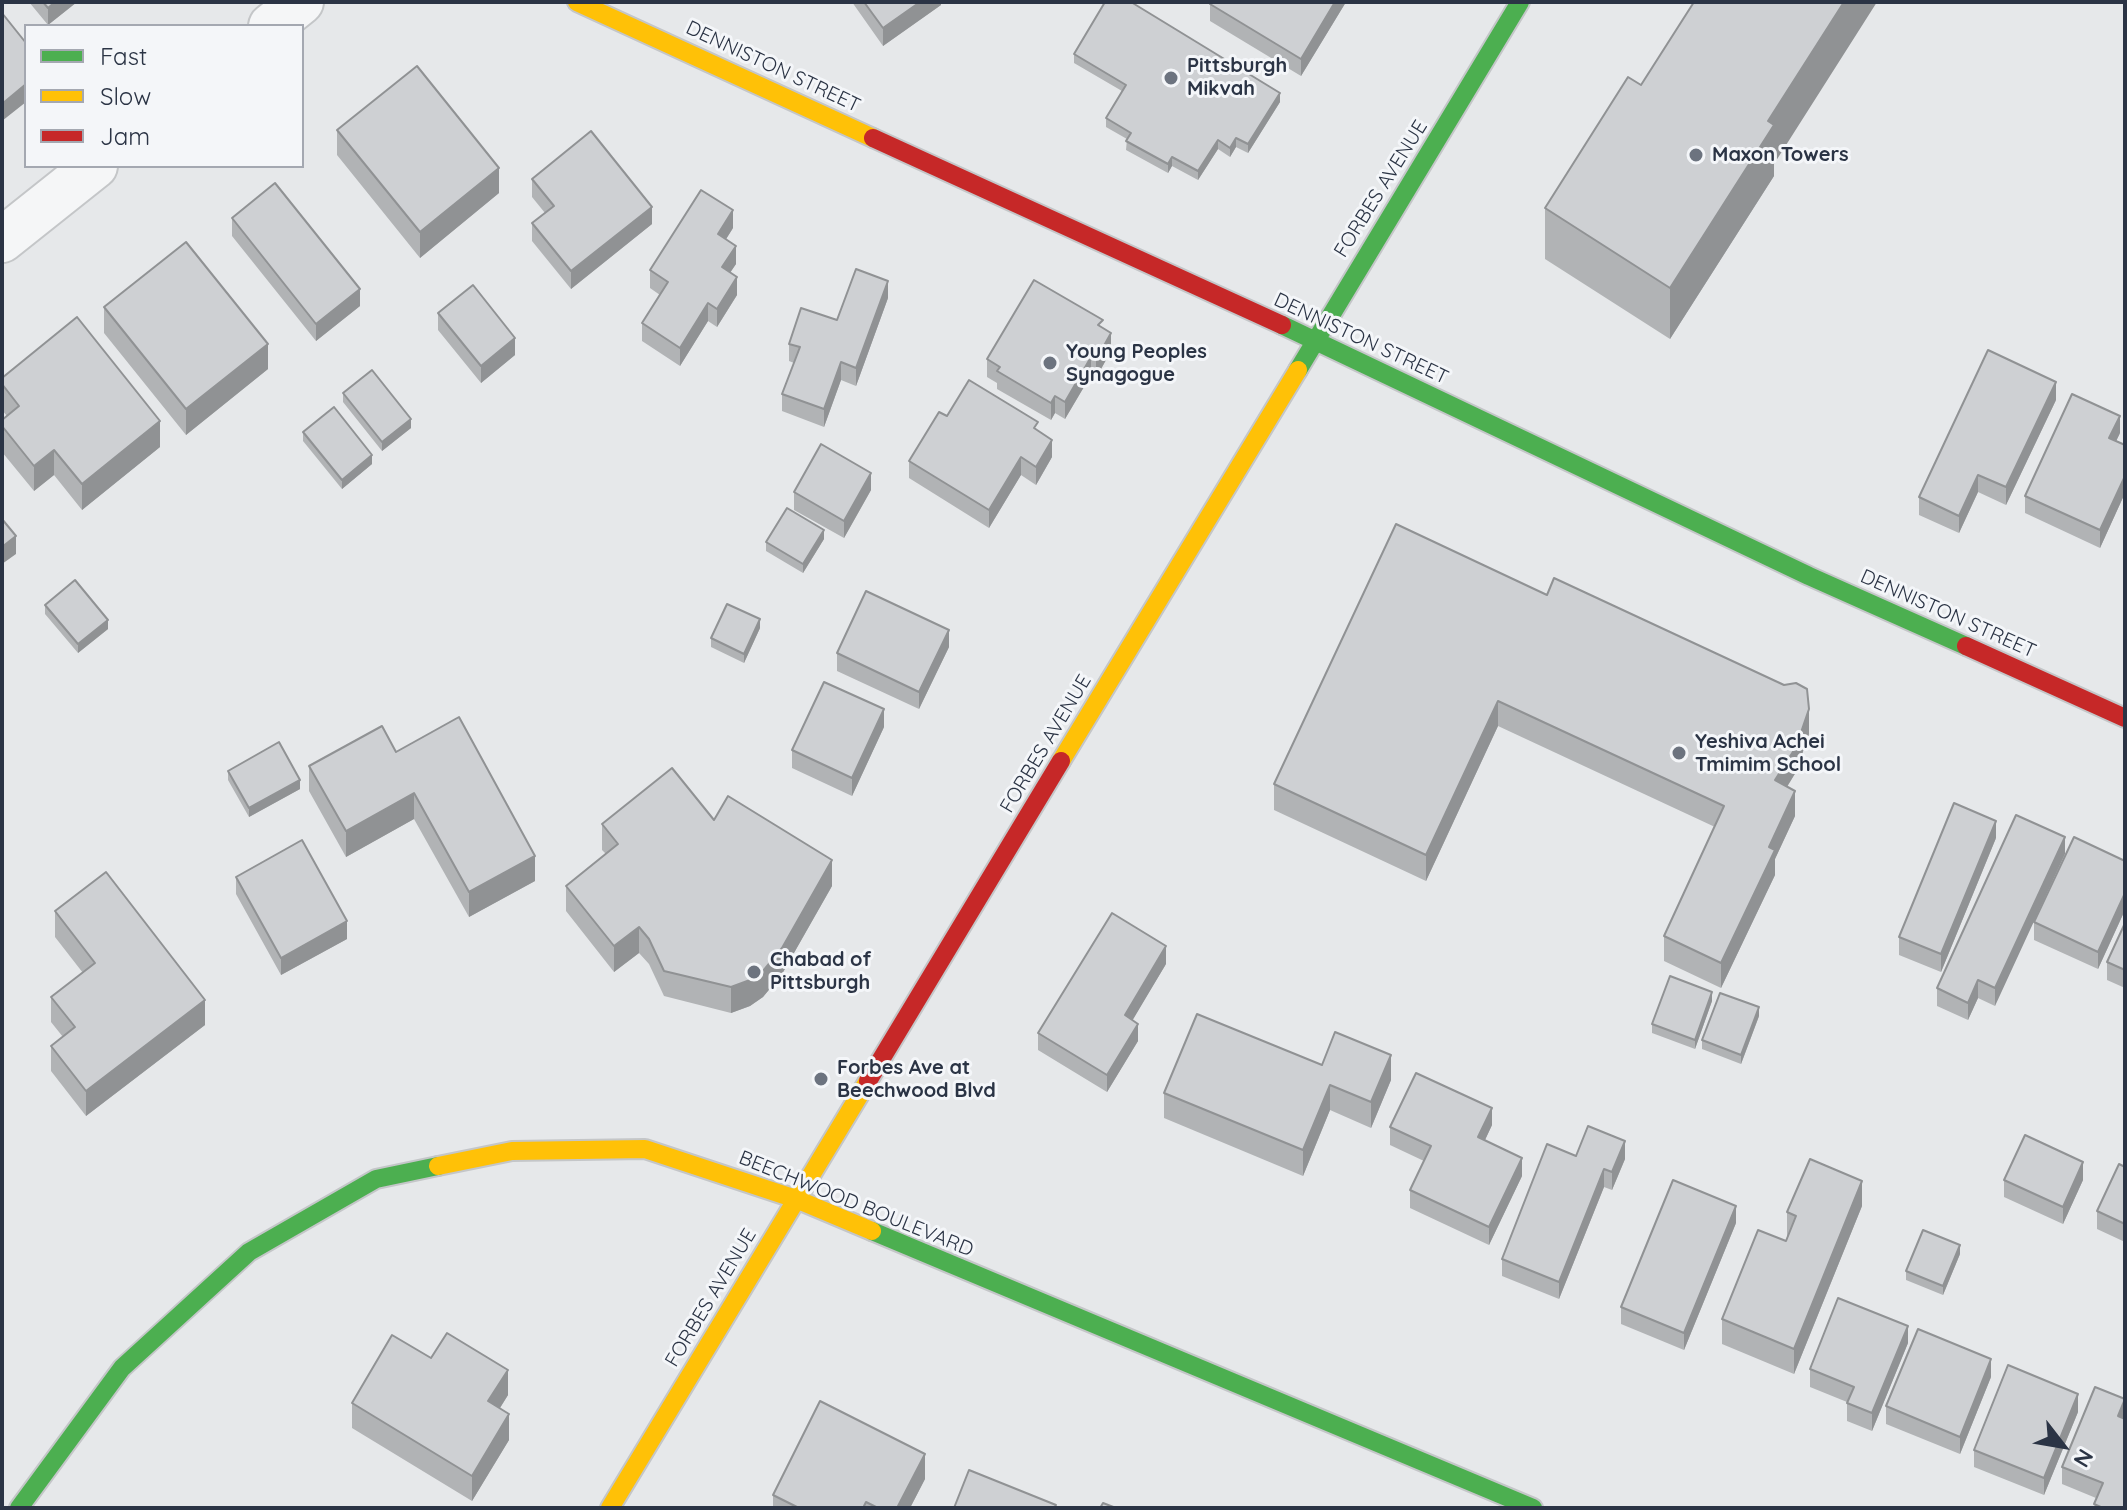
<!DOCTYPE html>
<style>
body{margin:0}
#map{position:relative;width:2127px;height:1510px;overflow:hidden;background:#e6e8ea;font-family:Quicksand,sans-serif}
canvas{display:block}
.frame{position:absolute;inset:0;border:4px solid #2b3445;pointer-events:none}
.legend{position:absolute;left:24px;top:24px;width:280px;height:144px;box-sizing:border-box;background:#f4f6f9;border:2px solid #a4a8b1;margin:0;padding:10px 14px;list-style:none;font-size:24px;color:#2b3445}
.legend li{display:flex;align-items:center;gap:16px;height:40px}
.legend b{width:40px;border:2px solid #a4a8b1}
.north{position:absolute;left:2023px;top:1406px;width:80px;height:80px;-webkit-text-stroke:6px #f4f6f9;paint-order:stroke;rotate:121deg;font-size:22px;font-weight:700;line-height:32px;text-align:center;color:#2b3445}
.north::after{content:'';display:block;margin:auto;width:28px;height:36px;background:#2b3445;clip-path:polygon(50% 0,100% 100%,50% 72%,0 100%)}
</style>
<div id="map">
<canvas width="2127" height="1510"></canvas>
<div class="frame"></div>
<ul class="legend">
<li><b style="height:10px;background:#4caf50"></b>Fast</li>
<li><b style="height:10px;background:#ffc107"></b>Slow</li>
<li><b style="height:10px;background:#c62828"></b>Jam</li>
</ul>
<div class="north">N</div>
</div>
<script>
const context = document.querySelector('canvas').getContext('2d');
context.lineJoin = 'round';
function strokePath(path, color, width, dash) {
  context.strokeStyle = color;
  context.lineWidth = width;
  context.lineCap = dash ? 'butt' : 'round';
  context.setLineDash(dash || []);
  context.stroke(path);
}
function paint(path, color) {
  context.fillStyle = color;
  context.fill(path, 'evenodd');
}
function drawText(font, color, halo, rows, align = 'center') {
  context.font = font + ' Quicksand,sans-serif';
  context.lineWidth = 6;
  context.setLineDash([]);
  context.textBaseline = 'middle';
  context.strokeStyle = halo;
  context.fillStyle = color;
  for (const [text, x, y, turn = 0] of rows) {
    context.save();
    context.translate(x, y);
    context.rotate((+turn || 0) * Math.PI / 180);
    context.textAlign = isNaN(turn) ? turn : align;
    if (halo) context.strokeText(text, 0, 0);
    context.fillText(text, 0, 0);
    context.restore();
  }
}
const street = new Path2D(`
 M271,26L301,2
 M2,240L95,166`);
const fast = new Path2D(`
 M1282,325L1809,576L1966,646
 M1298,370L1520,2
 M872,1231L1533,1508
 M19,1508L122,1368L249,1252L376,1179L438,1166`);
const slow = new Path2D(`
 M577,2L873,138
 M1061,761L1298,370
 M438,1166L512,1151L645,1149L796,1199L872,1231
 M610,1508L868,1081`);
const jam = new Path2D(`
 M873,138L1282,325
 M1966,646L2125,718
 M868,1081L1061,761`);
const wall = new Path2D(`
 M29,2H77L48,25Z
 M852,2H941V5L883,46Z
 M1212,2H1346L1301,76L1210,21V4Z
 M1074,54L1280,102L1248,153L1236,147L1230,157L1218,149L1198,180L1172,166L1168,173L1126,150L1127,139L1106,127V118L1122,91L1074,63Z
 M1641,85L1774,164V176L1670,339L1545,259V208Z
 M337,130L499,193L420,258L337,155Z
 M532,179L652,224L571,289L532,241V223L545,213L532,197Z
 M232,218L360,306L316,341L232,236Z
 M733,228L726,239L736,264L730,272L737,295L717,327L708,321L680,366L642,341V323L660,295L650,288V270Z
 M888,298L856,386L841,380L824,427L782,411V394L794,363L789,361V344L837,320Z
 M104,307L268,369L186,435L104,333Z
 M438,313L515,355L481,383L438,330Z
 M1103,329L1111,351L1096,378L1091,375L1065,419L1055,413L1051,420L997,389V383L987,377V359Z
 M2,378L160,447L82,510L54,475L34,491L2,452V420L7,416L2,410Z
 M343,393L411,428L382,451L343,402Z
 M2056,400L2006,505L1978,492L1959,533L1919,515V497Z
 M947,416L1038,431L1052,457L1036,485L1021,475L989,528L909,478V461Z
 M303,432L372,464L342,489L303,441Z
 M2120,433L2116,441L2125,445V493L2100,548L2025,513V496Z
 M871,490L844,538L794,510V492Z
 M1396,524L1809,734L1796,772L1787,787L1795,816L1775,859V875L1721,988L1664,961V936L1715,827L1498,726L1426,881L1274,810V784Z
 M824,539L803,573L766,551V542Z
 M45,605L108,629L78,653L45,614Z
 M760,628L744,663L711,647V638Z
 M949,647L919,709L837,671V653Z
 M884,727L852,796L792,768V750Z
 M396,752L535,881L469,917L414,819L346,857L309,791V766Z
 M228,771L300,789L249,817L228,780Z
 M2016,815L1995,1006L1978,998L1968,1020L1937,1006V988Z
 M714,820L832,886L782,974L763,997L750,1006L731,1013L664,996L649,964L639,953L614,972L566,911V886L606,854L602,850V824Z
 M1996,838L1941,972L1899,955V937Z
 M2125,861V910L2098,969L2034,940V922Z
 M236,877L347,939L281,975L236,894Z
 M55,911L205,1025L86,1116L51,1071V1046L63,1037L51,1022V997L83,973L55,937Z
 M2125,923V988L2107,980V962Z
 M1166,964L1132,1020L1138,1041L1107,1092L1038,1050V1033Z
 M1712,1001L1695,1049L1652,1033V1024Z
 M1759,1016L1741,1064L1702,1049V1040Z
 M1322,1065L1391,1080L1371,1128L1330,1110L1303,1176L1164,1118V1093Z
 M1492,1125L1485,1140L1522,1176L1489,1245L1410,1208V1190L1424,1161L1390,1145V1127Z
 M1576,1156L1625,1159L1612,1190L1604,1187L1559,1299L1502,1276V1259Z
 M2125,1167V1242L2097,1229V1211Z
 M2004,1180H2083L2063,1224L2004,1197Z
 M1862,1206L1794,1374L1722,1344V1319L1786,1241L1787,1237V1212Z
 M1736,1223L1684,1350L1621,1324V1307Z
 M1960,1254L1943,1295L1906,1280V1271Z
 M1908,1343L1872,1431L1847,1421V1402L1810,1387V1369Z
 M431,1358L508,1395L500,1408L509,1440L472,1501L352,1428V1403Z
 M1991,1377L1960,1454L1886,1424V1406Z
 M2078,1412L2044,1495L1974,1467V1450Z
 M2125,1417V1508H2094L2096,1498L2062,1484V1467Z
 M925,1479L910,1508H773V1495Z`);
const shadedWall = new Path2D(`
 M55,2H77L48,25V8Z
 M920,2H941V5L883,46V28Z
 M1335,2H1346L1301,76V59Z
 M1844,2H1877L1774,164V176L1670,339V288L1768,121Z
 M26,84V102L2,121V104Z
 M1280,93V102L1248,153V144Z
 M1236,138V147L1230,157V148Z
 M1218,140V149L1198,180V171Z
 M1172,157V166L1168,173V164Z
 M499,168V193L420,258V232Z
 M652,207V224L571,289V271Z
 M733,210V228L718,252V234Z
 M736,246V264L722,285V267Z
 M737,277V295L717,327V309Z
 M888,281V298L856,386V368Z
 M360,289V306L316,341V324Z
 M708,303V321L680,366V348Z
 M1111,333V351L1096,378V360Z
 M515,338V355L481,383V366Z
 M268,344V369L186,435V409Z
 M1091,357V375L1065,419V402Z
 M841,362V380L824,427V409Z
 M2056,382V400L2006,505V487Z
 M1055,396V413L1051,420V403Z
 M2120,416V433L2109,456V438Z
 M411,419V428L382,451V442Z
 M160,421V447L82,510V484Z
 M1052,440V457L1036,485V467Z
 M54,450V475L34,491V466Z
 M372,455V464L342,489V480Z
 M1021,457V475L989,528V510Z
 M871,473V490L844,538V521Z
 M1978,475V492L1959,533V516Z
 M2125,476V493L2100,548V530Z
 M824,530V539L803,573V564Z
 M16,536V554L2,564V547Z
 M760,619V628L744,663V654Z
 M108,620V629L78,653V644Z
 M949,630V647L919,709V692Z
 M1498,701V726L1426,881V855Z
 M884,709V727L852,796V778Z
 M1809,709V734L1796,772L1775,806V780Z
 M300,780V789L249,817V808Z
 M1795,791V816L1775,859V875L1721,988V963L1769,847Z
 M414,793V819L346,857V831Z
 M1996,821V838L1941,972V954Z
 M2065,837V854L1995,1006V988Z
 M535,856V881L469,917V892Z
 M832,860V886L782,974L763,997L750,1006L731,1013V987Z
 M2125,893V910L2098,969V952Z
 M347,921V939L281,975V958Z
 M639,927V953L614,972V946Z
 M1166,946V964L1125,1033V1015Z
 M1978,980V998L1968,1020V1003Z
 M1712,992V1001L1695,1049V1040Z
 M205,1000V1025L86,1116V1091Z
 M1759,1007V1016L1741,1064V1055Z
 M1138,1024V1041L1107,1092V1075Z
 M1391,1055V1080L1371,1128V1102Z
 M1330,1085V1110L1303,1176V1150Z
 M1492,1108V1125L1478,1155V1137Z
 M1625,1141V1159L1612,1190V1172Z
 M1522,1158V1176L1489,1245V1227Z
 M2083,1162V1180L2063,1224V1207Z
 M1604,1169V1187L1559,1299V1282Z
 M1862,1181V1206L1794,1374V1349Z
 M1736,1206V1223L1684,1350V1333Z
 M1960,1245V1254L1943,1295V1286Z
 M1908,1326V1343L1872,1431V1413Z
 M1991,1359V1377L1960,1454V1437Z
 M508,1370V1395L488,1427V1401Z
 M2078,1394V1412L2044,1495V1478Z
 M2125,1399V1417L2118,1433V1416Z
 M509,1414V1440L472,1501V1476Z
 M925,1454V1479L910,1508H897Z`);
const building = new Path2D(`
 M43,2H55L48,8Z
 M864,2H920L883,28Z
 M1105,2H1131L1280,93L1248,144L1236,138L1230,148L1218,140L1198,171L1172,157L1168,164L1126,141L1131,133L1106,118L1126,85L1074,54Z
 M1212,2H1335L1301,59L1210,4Z
 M1694,2H1844L1768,121L1774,125L1670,288L1545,208L1628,77L1641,85Z
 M2,13L26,43V84L2,104Z
 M417,66L499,168L420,232L337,130Z
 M591,131L652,207L571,271L532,223L554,206L532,179Z
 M275,183L360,289L316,324L232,218Z
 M701,190L733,210L718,234L736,246L722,267L737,277L717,309L708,303L680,348L642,323L668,282L650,270Z
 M186,242L268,344L186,409L104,307Z
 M856,269L888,281L856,368L841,362L824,409L782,394L800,347L789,344L801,308L837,320Z
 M1034,280L1103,320L1098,325L1111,333L1096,360L1091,357L1065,402L1055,396L1051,403L997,371L1000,367L987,359Z
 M473,285L515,338L481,366L438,313Z
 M77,317L160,421L82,484L54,450L34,466L2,426V420L19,406L2,384V378Z
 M1988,350L2056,382L2006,487L1978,475L1959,516L1919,497Z
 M372,370L411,419L382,442L343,393Z
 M969,380L1038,422L1034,428L1052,440L1036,467L1021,457L989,510L909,461L939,412L947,416Z
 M2072,394L2120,416L2109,438L2125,445V476L2100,530L2025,496Z
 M334,407L372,455L342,480L303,432Z
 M821,444L871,473L844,521L794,492Z
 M787,508L824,530L803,564L766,542Z
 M2,519L16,536L2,547Z
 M1396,524L1547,595L1554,578L1784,685L1796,683L1807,689L1809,709L1796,747L1775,780L1795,791L1769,847L1775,850L1721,963L1664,936L1724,806L1498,701L1426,855L1274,784Z
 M75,580L108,620L78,644L45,605Z
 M866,591L949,630L919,692L837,653Z
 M727,604L760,619L744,654L711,638Z
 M824,682L884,709L852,778L792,750Z
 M459,717L535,856L469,892L414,793L346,831L309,766L382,726L396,752Z
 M279,742L300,780L249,808L228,771Z
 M672,768L714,820L728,796L832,860L782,948L763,971L750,980L731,987L664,971L649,939L639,927L614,946L566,886L618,844L602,824Z
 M1954,803L1996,821L1941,954L1899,937Z
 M2016,815L2065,837L1995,988L1978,980L1968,1003L1937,988Z
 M2074,837L2125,861V893L2098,952L2034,922Z
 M302,840L347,921L281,958L236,877Z
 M106,872L205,1000L86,1091L51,1046L75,1027L51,997L95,963L55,911Z
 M1112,913L1166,946L1125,1015L1138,1024L1107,1075L1038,1033Z
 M2125,923V970L2107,962Z
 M1670,976L1712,992L1695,1040L1652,1024Z
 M1720,993L1759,1007L1741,1055L1702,1040Z
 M1197,1014L1322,1065L1335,1032L1391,1055L1371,1102L1330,1085L1303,1150L1164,1093Z
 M1416,1073L1492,1108L1478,1137L1522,1158L1489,1227L1410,1190L1431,1146L1390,1127Z
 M1588,1126L1625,1141L1612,1172L1604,1169L1559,1282L1502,1259L1547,1144L1576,1156Z
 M2025,1135L2083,1162L2063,1207L2004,1180Z
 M1810,1159L1862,1181L1794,1349L1722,1319L1758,1230L1786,1241L1796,1216L1787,1212Z
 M2119,1164L2125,1167V1224L2097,1211Z
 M1673,1180L1736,1206L1684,1333L1621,1307Z
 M1923,1230L1960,1245L1943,1286L1906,1271Z
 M1838,1298L1908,1326L1872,1413L1847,1403L1854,1387L1810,1369Z
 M1918,1329L1991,1359L1960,1437L1886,1406Z
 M447,1333L508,1370L488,1401L509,1414L472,1476L352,1403L392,1335L431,1358Z
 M2008,1365L2078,1394L2044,1478L1974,1450Z
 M2095,1387L2125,1399L2118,1416L2125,1419V1508H2103L2094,1504L2103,1483L2062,1467Z
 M820,1401L925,1454L897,1508H878L866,1502L863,1508H799L773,1495Z
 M969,1470L1056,1505L1054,1508H954Z
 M1103,1503L1116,1508H1100Z`);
const markers = [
 [1171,78,8,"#6c737f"],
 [1696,155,8,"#6c737f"],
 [1050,363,8,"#6c737f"],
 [1679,753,8,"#6c737f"],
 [754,972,8,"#6c737f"],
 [821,1079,8,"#6c737f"]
];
const poiNames = [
 ["Pittsburgh",1187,66],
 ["Mikvah",1187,89],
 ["Maxon Towers",1712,155],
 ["Young Peoples",1066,352],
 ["Synagogue",1066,375],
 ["Yeshiva Achei",1695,742],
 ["Tmimim School",1695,765],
 ["Chabad of",770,960],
 ["Pittsburgh",770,983],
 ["Forbes Ave at",837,1068],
 ["Beechwood Blvd",837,1091]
];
const streetNames = [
 ["DENNISTON STREET",773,67,25],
 ["FORBES AVENUE",1381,189,-58],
 ["DENNISTON STREET",1361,339,25],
 ["DENNISTON STREET",1948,614,24],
 ["FORBES AVENUE",1046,744,-59],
 ["BEECHWOOD BOULEVARD",856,1204,22],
 ["FORBES AVENUE",711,1298,-59]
];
strokePath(street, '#c4c6c8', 48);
strokePath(fast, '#c4c6c8', 22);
strokePath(slow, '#c4c6c8', 22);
strokePath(jam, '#c4c6c8', 22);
strokePath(street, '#f5f6f7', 44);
strokePath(fast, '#4caf50', 18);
strokePath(slow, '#ffc107', 18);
strokePath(jam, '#c62828', 18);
paint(wall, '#b1b3b5');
paint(shadedWall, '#909294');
paint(building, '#ced0d3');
strokePath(building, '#909294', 2);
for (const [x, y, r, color] of markers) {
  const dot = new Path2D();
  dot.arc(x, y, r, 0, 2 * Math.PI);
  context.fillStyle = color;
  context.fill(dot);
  strokePath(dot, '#f4f6f9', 3);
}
drawText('bold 20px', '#2b3445', '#f4f6f9', poiNames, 'left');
drawText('20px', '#2b3445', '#f4f6f9', streetNames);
</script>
